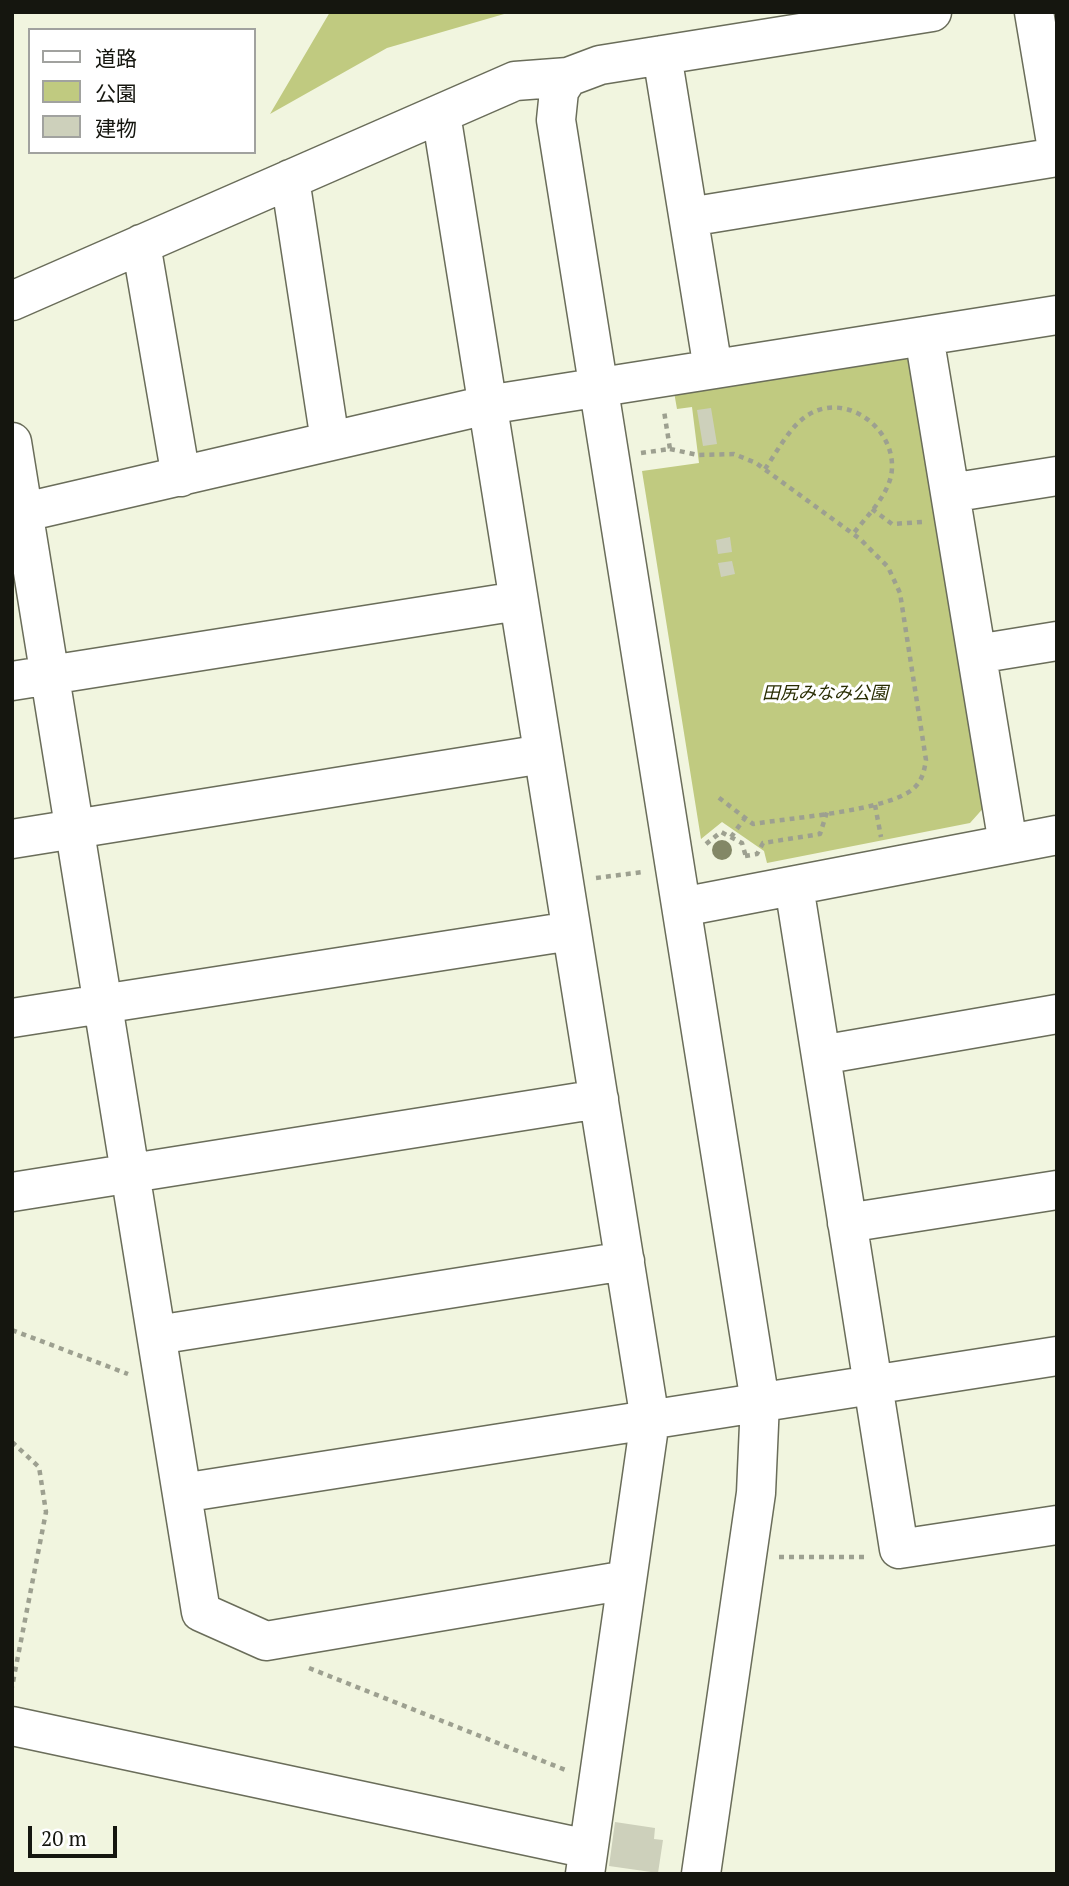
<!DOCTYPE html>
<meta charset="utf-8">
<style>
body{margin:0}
#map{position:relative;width:1069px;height:1886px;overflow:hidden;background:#f1f5df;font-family:"PT Serif","Noto Sans JP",serif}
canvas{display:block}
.frame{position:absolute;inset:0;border:14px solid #15160f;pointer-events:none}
.legend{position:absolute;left:28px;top:28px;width:228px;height:126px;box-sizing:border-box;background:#fff;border:2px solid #a1a29f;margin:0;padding:9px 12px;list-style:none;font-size:21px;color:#15160f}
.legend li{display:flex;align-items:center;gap:14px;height:35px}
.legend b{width:35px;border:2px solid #a1a29f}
.scale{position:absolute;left:28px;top:1826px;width:89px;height:32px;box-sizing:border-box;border:4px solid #15160f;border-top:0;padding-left:9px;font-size:21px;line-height:24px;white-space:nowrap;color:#15160f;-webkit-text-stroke:5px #fff;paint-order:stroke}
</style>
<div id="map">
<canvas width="1069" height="1886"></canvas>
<div class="frame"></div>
<ul class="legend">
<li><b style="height:9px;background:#fff"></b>道路</li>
<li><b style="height:19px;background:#c0ca80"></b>公園</li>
<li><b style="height:19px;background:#cdd0bb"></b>建物</li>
</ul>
<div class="scale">20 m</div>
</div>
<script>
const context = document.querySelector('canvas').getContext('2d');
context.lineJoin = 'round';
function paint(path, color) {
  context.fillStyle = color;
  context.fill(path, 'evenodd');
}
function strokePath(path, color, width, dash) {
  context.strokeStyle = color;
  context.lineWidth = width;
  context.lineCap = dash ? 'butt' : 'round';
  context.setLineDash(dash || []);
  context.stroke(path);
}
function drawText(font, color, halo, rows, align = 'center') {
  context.font = font + ' "PT Serif","Noto Sans JP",serif';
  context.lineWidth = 6;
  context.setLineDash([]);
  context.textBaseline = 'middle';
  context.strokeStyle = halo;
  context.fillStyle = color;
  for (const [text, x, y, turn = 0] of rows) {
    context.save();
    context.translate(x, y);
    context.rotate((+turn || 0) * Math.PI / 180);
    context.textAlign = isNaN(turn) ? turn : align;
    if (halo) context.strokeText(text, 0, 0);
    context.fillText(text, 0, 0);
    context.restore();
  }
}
const green = new Path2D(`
 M330,12H511L387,48L270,114Z
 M901,355L918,368L987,804L970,823L767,863L764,851L722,822L701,839L642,471L699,463L692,407L677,409L674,392Z`);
const building = new Path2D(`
 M711,408L717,444L703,446L697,410Z
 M730,537L732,552L718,554L716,540Z
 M732,561L735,574L721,577L718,563Z
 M615,1822L655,1828L654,1839L663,1840L658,1873L609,1866Z`);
const path = new Path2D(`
 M670,449L698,455L734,454L756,463L860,539L888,567L900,593L926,760C924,772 922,781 913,789C887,811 789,818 753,824L718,797
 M641,453L670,449L664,411
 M765,469C777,452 790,426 808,415C848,390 900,432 891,476C886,498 866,517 853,534
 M872,509L892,524L922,522
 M875,805L881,837
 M731,837L745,818
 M706,844L721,832L742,843L746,857
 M745,856L757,854L763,843L820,834L827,812
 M596,878L643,872
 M12,1330L128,1374
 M12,1442L39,1467L46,1512L12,1687
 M779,1557H868
 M309,1668L568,1771`);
const minor = new Path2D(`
 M1034,12L1057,149
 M662,55L713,369
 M568,77L559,91L556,120L760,1402L756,1493L701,1874
 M441,114L650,1420L585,1874
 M290,179L330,441
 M689,217L1057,157
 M141,244L181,477
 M12,301L515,81L568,77L600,65L932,12
 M924,336L1008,844
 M12,442L201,1612L266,1641L627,1580
 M950,493L1057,476
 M12,515L487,405L1057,315
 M977,654L1057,641
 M12,681L518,601
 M12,839L543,754
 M794,886L899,1549L1057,1525
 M682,907L1057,835
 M12,1018L571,931
 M821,1055L1057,1014
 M12,1192L599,1099
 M847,1223L1057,1190
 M157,1335L625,1261
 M182,1493L1057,1356
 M12,1726L588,1849`);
const trees = [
 [722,850]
];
const parkNames = [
 ["田尻みなみ公園",825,694]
];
paint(green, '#c0ca80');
paint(building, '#cdd0bb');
strokePath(minor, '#6a6d5a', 41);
strokePath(path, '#9da090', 4.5, [5, 5]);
strokePath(minor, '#fff', 38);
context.fillStyle = '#838766';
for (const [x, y] of trees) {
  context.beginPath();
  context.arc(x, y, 10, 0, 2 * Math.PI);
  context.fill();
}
drawText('italic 18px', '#292d03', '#fff', parkNames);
</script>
